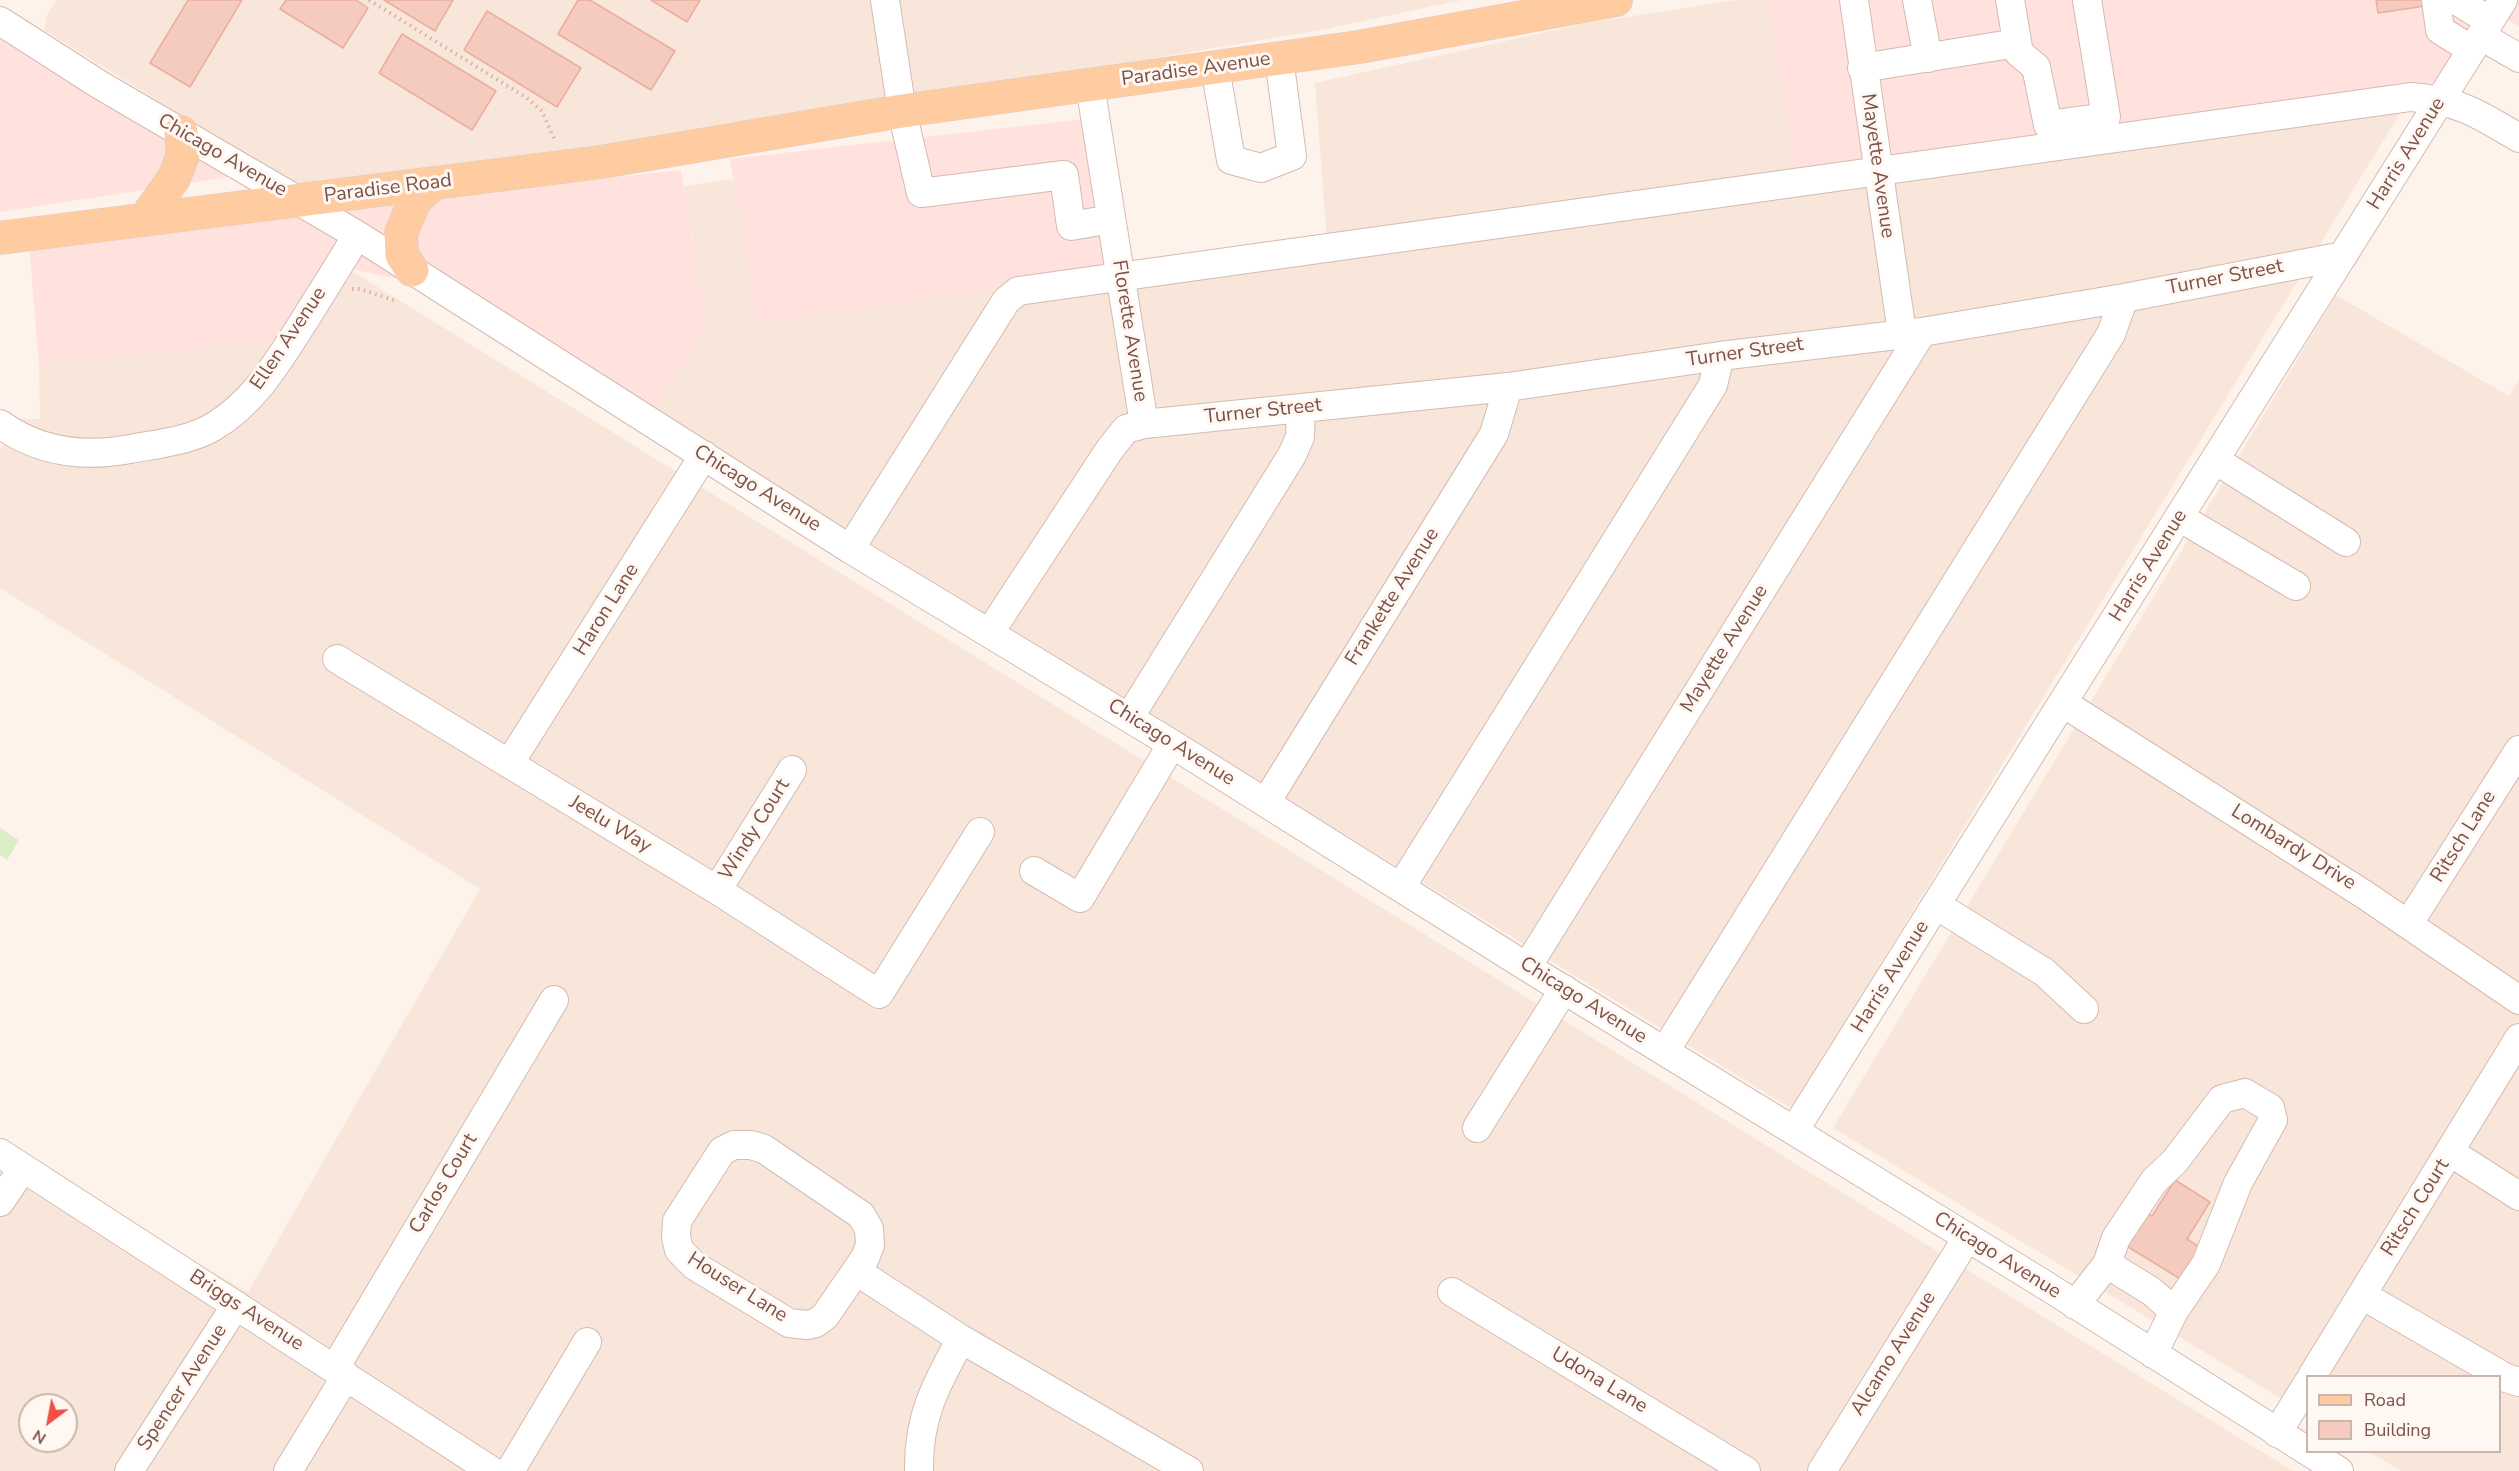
<!DOCTYPE html>
<style>
body{margin:0}
#map{position:relative;width:2519px;height:1471px;overflow:hidden;background:#fef3ea;font-family:"Nunito Sans",sans-serif}
canvas{display:block}
.legend{position:absolute;left:2306px;top:1375px;width:195px;height:78px;box-sizing:border-box;background:#fff8f2;border:2px solid #cbb6af;margin:0;padding:8px 10px;list-style:none;font-size:18px;color:#7c534a}
.legend li{display:flex;align-items:center;gap:12px;height:30px}
.legend b{width:30px;border:2px solid #cbb6af}
.north{position:absolute;left:18px;top:1393px;width:60px;height:60px;box-sizing:border-box;background:#fff8f2;border:2px solid #cbb6af;border-radius:50%;rotate:212deg;font-size:16px;font-weight:700;line-height:24px;text-align:center;color:#7c534a}
.north::after{content:'';display:block;margin:auto;width:21px;height:27px;background:#f14f46;clip-path:polygon(50% 0,100% 100%,50% 72%,0 100%)}
</style>
<div id="map">
<canvas width="2519" height="1471"></canvas>
<ul class="legend">
<li><b style="height:8px;background:#ffcba0"></b>Road</li>
<li><b style="height:16px;background:#f6cbbf"></b>Building</li>
</ul>
<div class="north">N</div>
</div>
<script>
const context = document.querySelector('canvas').getContext('2d');
context.lineJoin = 'round';
function paint(path, color) {
  context.fillStyle = color;
  context.fill(path, 'evenodd');
}
function strokePath(path, color, width, dash) {
  context.strokeStyle = color;
  context.lineWidth = width;
  context.lineCap = dash ? 'butt' : 'round';
  context.setLineDash(dash || []);
  context.stroke(path);
}
function drawText(font, color, halo, rows, align = 'center') {
  context.font = font + ' "Nunito Sans",sans-serif';
  context.lineWidth = 6;
  context.setLineDash([]);
  context.textBaseline = 'middle';
  context.strokeStyle = halo;
  context.fillStyle = color;
  for (const [text, x, y, turn = 0] of rows) {
    context.save();
    context.translate(x, y);
    context.rotate((+turn || 0) * Math.PI / 180);
    context.textAlign = isNaN(turn) ? turn : align;
    if (halo) context.strokeText(text, 0, 0);
    context.fillText(text, 0, 0);
    context.restore();
  }
}
const residential = new Path2D(`
 M56,0H1462L1321,30L787,120L298,188L44,30L47,15Z
 M1736,0H1767L1796,178L2402,110L1792,1109L653,410L707,330L684,186L733,179L757,323L1327,242L1315,83L1587,23Z
 M347,268L2293,1471H0V1151L248,1292L480,889L0,588V449L18,419H40L39,365L275,341ZM30,1405H66V1441H30Z
 M2336,295L2509,396L2519,380V1471H2402L2369,1452H2500V1376H2308L2307,1414L1833,1128Z`);
const commercial = new Path2D(`
 M1767,0H2519V26L2506,19L2433,83L1796,178Z
 M0,32L234,176L0,212Z
 M1103,117L1124,271L757,323L730,159Z
 M681,170L707,330L653,410L474,296L348,268L275,341L39,365L29,243Z`);
const green = new Path2D(`
 M0,828L19,840L7,860L0,855Z`);
const building = new Path2D(`
 M188,0H242L190,87L150,63Z
 M286,0H356L368,8L343,48L280,9Z
 M384,0H453L435,31Z
 M578,0H590L675,51L651,90L558,34Z
 M651,0H700L687,22Z
 M2376,0H2424L2425,6L2378,13Z
 M487,11L581,68L557,107L464,50Z
 M402,34L496,91L472,130L379,73Z
 M2175,1180L2210,1202L2187,1239L2201,1248L2182,1280L2120,1242L2140,1209L2152,1216Z`);
const path = new Path2D(`
 M369,0L527,98L542,111L555,141
 M352,289H360L396,301`);
const minor = new Path2D(`
 M885,0L902,111L921,193L1064,175L1071,226L1111,219
 M1854,0L1902,333
 M1917,0L1928,58
 M2010,0L2019,53L2036,67L2048,125L2106,117L2087,0
 M2436,0L2440,30L2472,50
 M2456,0L2490,21
 M0,21L100,85L357,235L850,549L1172,744L1527,967L2045,1285L2339,1471
 M2481,36L2519,58
 M1215,67L1231,160L1261,168L1292,156L1279,58
 M1862,68L2017,43
 M1090,85L1144,424
 M0,424C39,452 83,458 130,449C157,444 189,441 213,427C255,402 279,360 304,321C322,292 340,264 357,235
 M2215,460L2346,542
 M2179,517L2296,586
 M850,549L1006,301L1018,291L2411,97C2461,101 2478,114 2519,138
 M990,632L1110,449L1126,429L1144,424L1508,387L1720,356L1922,332L2124,298L2343,256
 M337,659L717,890L879,994L980,832
 M2063,703L2365,895L2519,1000
 M1129,718L1292,455L1300,437L1301,408
 M509,764L704,455
 M1266,802L1494,434L1508,387
 M1034,871L1080,898L1172,744
 M1401,887L1713,385L1720,356
 M717,890L792,770
 M1936,905L2044,972L2084,1009
 M2409,923L2519,750
 M1527,967L1922,332
 M1665,1051L2111,334L2124,298
 M1477,1128L1564,989
 M1794,1131L2503,0
 M734,1145H751L764,1149L861,1215L869,1229L870,1245L865,1258L825,1316L816,1323L807,1325L789,1323L695,1266L679,1250L676,1237L677,1221L722,1151Z
 M2450,1152L2519,1196
 M0,1153L492,1471
 M0,1202L23,1168
 M2107,1264L2151,1291L2174,1311
 M856,1271L961,1339L1189,1471
 M1452,1292L1746,1471
 M2362,1295L2506,1378L2519,1382
 M2075,1305L2107,1264L2116,1238L2154,1181L2175,1161L2222,1099L2245,1093L2270,1108L2273,1120L2238,1183L2206,1264L2174,1311L2153,1354
 M335,1368L554,1000
 M2312,1376L2519,1038
 M2277,1433L2308,1383
 M129,1471L236,1305
 M288,1471L346,1376
 M510,1471L587,1342
 M919,1471C918,1416 936,1385 961,1339
 M1822,1471L1967,1238`);
const major = new Path2D(`
 M144,220L174,178L183,155L181,132
 M0,238L601,162L902,111L1359,47L1616,0
 M412,270L402,255L401,233L415,200L433,184`);
const streetNames = [
 ["Paradise Avenue",1196,70,-8],
 ["Harris Avenue",2407,154,-58],
 ["Chicago Avenue",222,156,30],
 ["Mayette Avenue",1877,166,82],
 ["Paradise Road",388,189,-7],
 ["Turner Street",2225,278,-11],
 ["Florette Avenue",1129,331,81],
 ["Ellen Avenue",289,339,-56],
 ["Turner Street",1745,353,-8],
 ["Turner Street",1263,412,-6],
 ["Chicago Avenue",757,489,32],
 ["Harris Avenue",2149,566,-58],
 ["Frankette Avenue",1393,597,-58],
 ["Haron Lane",607,610,-58],
 ["Mayette Avenue",1725,649,-58],
 ["Chicago Avenue",1171,743,32],
 ["Jeelu Way",610,825,31],
 ["Windy Court",755,830,-58],
 ["Ritsch Lane",2464,837,-58],
 ["Lombardy Drive",2293,848,32],
 ["Harris Avenue",1891,977,-58],
 ["Chicago Avenue",1583,1001,32],
 ["Carlos Court",444,1184,-59],
 ["Ritsch Court",2416,1208,-58],
 ["Chicago Avenue",1997,1256,32],
 ["Houser Lane",737,1288,32],
 ["Briggs Avenue",246,1311,33],
 ["Alcamo Avenue",1894,1354,-58],
 ["Udona Lane",1599,1381,31],
 ["Spencer Avenue",183,1388,-57]
];
paint(residential, '#f9e6da');
paint(commercial, '#ffe1dd');
paint(green, '#ddeec6');
paint(building, '#f6cbbf');
strokePath(building, '#eaae9e', 1.5);
strokePath(minor, '#d5bab0', 30);
strokePath(major, '#dacfcc', 34);
strokePath(path, '#dcaea1', 4, [1.5, 4.5]);
strokePath(minor, '#fff', 28);
strokePath(major, '#ffcba0', 33);
drawText('20px', '#7c534a', '#fff8f2', streetNames);
</script>
